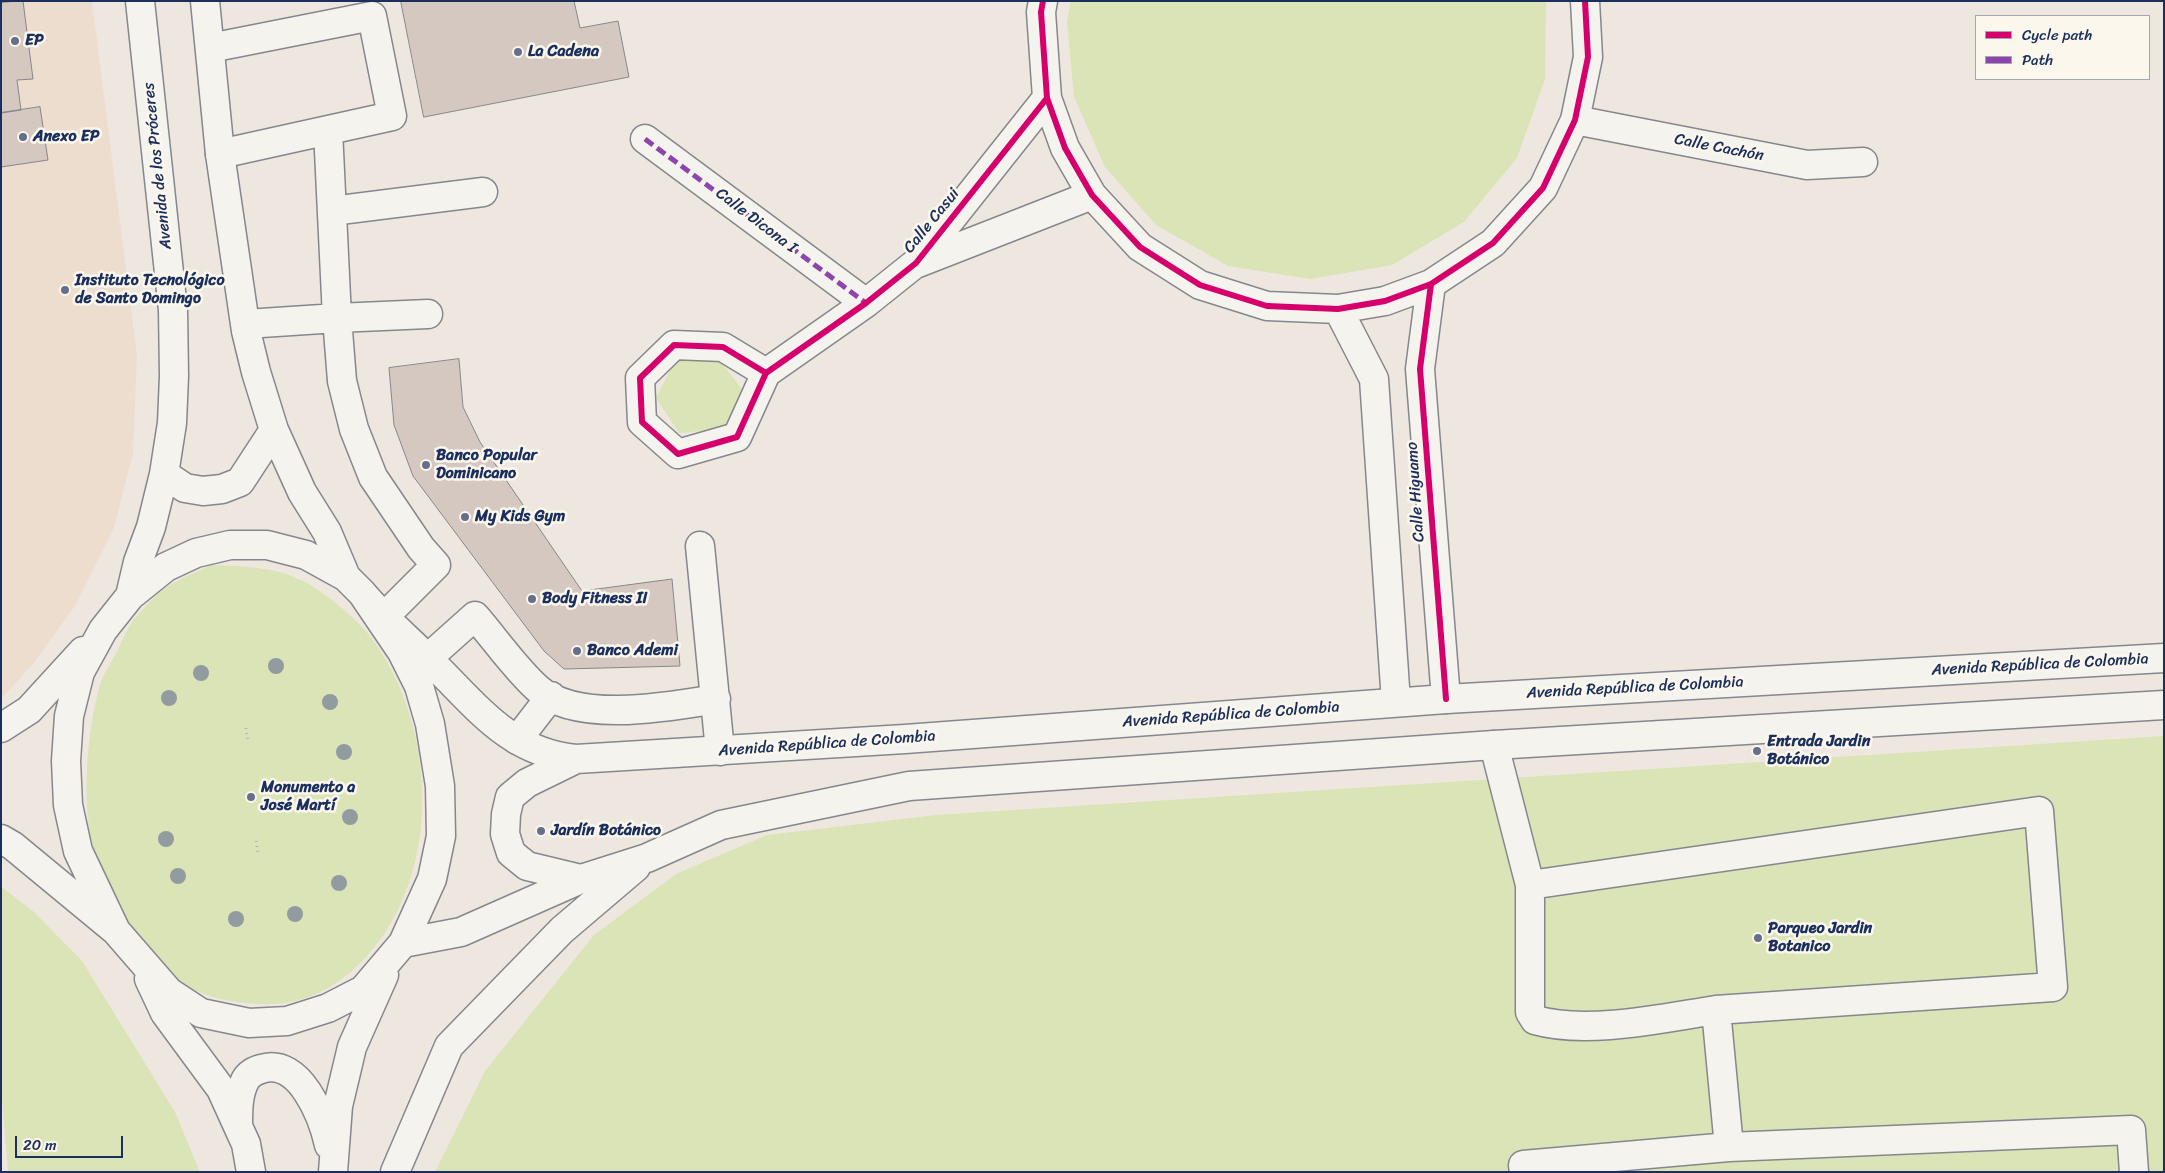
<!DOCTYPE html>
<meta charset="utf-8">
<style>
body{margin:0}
#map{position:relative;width:2165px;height:1173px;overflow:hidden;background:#eee7df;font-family:Sriracha,sans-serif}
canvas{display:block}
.frame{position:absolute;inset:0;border:2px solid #1b2f5e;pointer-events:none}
.legend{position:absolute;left:1975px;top:15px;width:175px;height:65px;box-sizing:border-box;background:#fbf7ec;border:1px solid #a1a7b3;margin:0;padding:6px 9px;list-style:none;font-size:15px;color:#1b2f5e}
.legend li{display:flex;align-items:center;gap:10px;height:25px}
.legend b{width:25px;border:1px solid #a1a7b3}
.scale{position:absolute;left:15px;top:1136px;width:108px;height:22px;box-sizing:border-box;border:2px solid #1b2f5e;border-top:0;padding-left:6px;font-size:15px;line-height:18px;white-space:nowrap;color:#1b2f5e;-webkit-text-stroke:4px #fbf7ec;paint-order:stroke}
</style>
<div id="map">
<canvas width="2165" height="1173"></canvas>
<div class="frame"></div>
<ul class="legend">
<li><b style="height:6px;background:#d6006c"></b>Cycle path</li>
<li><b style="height:6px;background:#8e44ad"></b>Path</li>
</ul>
<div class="scale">20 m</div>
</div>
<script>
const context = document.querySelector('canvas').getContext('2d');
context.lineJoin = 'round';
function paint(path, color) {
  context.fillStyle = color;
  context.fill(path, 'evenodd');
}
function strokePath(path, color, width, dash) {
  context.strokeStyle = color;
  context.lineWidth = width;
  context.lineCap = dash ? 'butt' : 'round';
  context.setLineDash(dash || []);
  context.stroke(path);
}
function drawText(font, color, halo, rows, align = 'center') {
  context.font = font + ' Sriracha,sans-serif';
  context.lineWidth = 5;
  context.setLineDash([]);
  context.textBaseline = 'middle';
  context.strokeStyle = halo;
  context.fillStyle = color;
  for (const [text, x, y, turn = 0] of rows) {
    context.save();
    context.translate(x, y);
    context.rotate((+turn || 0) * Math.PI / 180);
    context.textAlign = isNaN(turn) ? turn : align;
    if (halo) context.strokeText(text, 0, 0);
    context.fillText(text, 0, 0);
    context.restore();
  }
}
const built = new Path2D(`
 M1,1H92L137,356L133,453L114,528L75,606L33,664L1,699Z`);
const green = new Path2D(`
 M1071,1H1546L1545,79L1517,158L1464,222L1392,265L1310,279L1228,266L1156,225L1105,167L1074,97L1067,21Z
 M718,358L744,392L723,429L679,433L656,398L675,361Z
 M211,565C244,566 278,567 307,583C326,594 356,618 369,635C441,727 444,888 354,969C326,994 295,1006 258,1004C175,999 153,965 112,899C78,843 83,750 99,688C102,675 112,662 118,649C123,639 128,626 136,617C145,607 156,594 167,587C180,578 197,572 211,565Z
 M2164,736V1172H435L485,1071L594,935L676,874L767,835L936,815Z
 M3,888L34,912L82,961L175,1112L200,1172H8L1,1085V890Z`);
const building = new Path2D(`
 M17,1H23L33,79L17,80L21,110L1,113V3Z
 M401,1H574L580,28L618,21L629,77L424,117Z
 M40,107L48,160L1,167V113Z
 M459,359L463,407L480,442L582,591L672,579L680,666L564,669L544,651L413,476L394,425L389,368Z`);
const path = new Path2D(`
 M246,728L248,743
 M256,841L258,853`);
const minor = new Path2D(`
 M1043,1L1041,12L1047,98L1065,148L1092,195L1140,247L1200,285L1267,306L1338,309L1385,301L1431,284L1493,243L1543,188L1575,120L1588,57L1585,1
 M210,48L372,16L392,116L220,154
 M1575,120L1807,165L1863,162
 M645,139L866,303
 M332,211L483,192
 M918,263L1092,195
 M1431,284L1420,369L1446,699
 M1338,309L1374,379L1396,702
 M246,324L337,318L328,130
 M766,373L723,347L674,345L640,378L642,422L678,454L737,437L766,373L866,303L916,263L1047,98
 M700,546L720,751
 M383,618L436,565L421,548L373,477L354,429L342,381L337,318L428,314
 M428,658L475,616C495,639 514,667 537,688C576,724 668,707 716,699
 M517,740L551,696
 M1494,745L1530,885V1012L1535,1020C1587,1035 1663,1018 1716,1010L1729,1147
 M1530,885L2039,811L2053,987L1716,1010
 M1524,1172L1523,1165L1729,1147L2131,1130L2134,1172`);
const major = new Path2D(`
 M205,1L220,154L246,331L256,372L274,430L302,492L327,532L346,577
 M164,474L185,488L203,491L222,489L240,482L274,430
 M362,593C382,617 405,636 427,658C474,702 506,752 576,759L905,739L1446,699L2164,658
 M130,596L138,562L151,527L164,474L172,423L174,376L173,310L140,1
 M1,728L29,710L83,651
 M576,759L527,783L510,797L506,814L505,834L511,853L527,866L581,879
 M1,839L13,846L116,931L169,992L201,1013L249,1023L287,1021L328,1008L363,990L403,943L432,879L441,836L440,786L430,724L419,686L402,652L362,593L346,577L306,555L267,545H230L196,553L166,567L130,596L103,630L80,672L69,716L66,761L68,805L78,851L116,931
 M403,943L461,932L581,879L647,858L721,825L909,786L1494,745L2164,705
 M149,979L165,1013L221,1089L246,1144L251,1172
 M238,1125C238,1111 238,1096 244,1083C247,1075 254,1071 261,1069C300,1056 323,1118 329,1145
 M333,1172L338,1106L352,1047L384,975
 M395,1172L449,1046L562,930L636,867`);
const quiet = new Path2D(`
 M645,139L866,303`);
const cycleway = new Path2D(`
 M1043,1L1041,12L1047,98L1065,148L1092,195L1140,247L1200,285L1267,306L1338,309L1385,301L1431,284L1493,243L1543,188L1575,120L1588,57L1585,1
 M1431,284L1420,369L1446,699
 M766,373L723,347L674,345L640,378L642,422L678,454L737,437L766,373L866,303L916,263L1047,98`);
const trees = [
 [276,666],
 [201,673],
 [169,698],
 [330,702],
 [344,752],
 [350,817],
 [166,839],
 [178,876],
 [339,883],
 [295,914],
 [236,919]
];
const markers = [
 [15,41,5,"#656f8b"],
 [518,52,5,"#656f8b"],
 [23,137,5,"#656f8b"],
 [65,290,5,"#656f8b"],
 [426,465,5,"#656f8b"],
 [465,517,5,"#656f8b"],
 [532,599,5,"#656f8b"],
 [577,651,5,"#656f8b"],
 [1757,751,5,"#656f8b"],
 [251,797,5,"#656f8b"],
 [541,831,5,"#656f8b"],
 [1758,938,5,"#656f8b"]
];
const poiNames = [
 ["EP",25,41],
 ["La Cadena",528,52],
 ["Anexo EP",33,137],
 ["Instituto Tecnológico",75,281],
 ["de Santo Domingo",75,299],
 ["Banco Popular",436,456],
 ["Dominicano",436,474],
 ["My Kids Gym",475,517],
 ["Body Fitness II",542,599],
 ["Banco Ademi",587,651],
 ["Entrada Jardin",1767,742],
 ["Botánico",1767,760],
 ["Monumento a",261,788],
 ["José Martí",261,806],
 ["Jardín Botánico",551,831],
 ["Parqueo Jardin",1768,929],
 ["Botanico",1768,947]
];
const streetNames = [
 ["Calle Cachón",1719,148,11],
 ["Avenida de los Próceres",158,166,-96],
 ["Calle Dicona I",756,221,37],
 ["Calle Casui",932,221,-51],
 ["Calle Higuamo",1416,492,-94],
 ["Avenida República de Colombia",2040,665,-3],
 ["Avenida República de Colombia",1635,688,-3],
 ["Avenida República de Colombia",1231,715,-4],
 ["Avenida República de Colombia",827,744,-4]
];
paint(built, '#edddcf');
paint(green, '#dae4b7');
paint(building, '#d5c8c0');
strokePath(building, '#86878c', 1);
strokePath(minor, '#86878c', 31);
strokePath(major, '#86878c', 31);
strokePath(path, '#b2b2b4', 3, [1, 4]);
strokePath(minor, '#f5f3ee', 28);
strokePath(major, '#f5f3ee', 28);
strokePath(quiet, '#8e44ad', 5, [10, 5]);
strokePath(cycleway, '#d6006c', 6);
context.fillStyle = '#929ba0';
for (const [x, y] of trees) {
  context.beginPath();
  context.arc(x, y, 8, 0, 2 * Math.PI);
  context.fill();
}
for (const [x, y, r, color] of markers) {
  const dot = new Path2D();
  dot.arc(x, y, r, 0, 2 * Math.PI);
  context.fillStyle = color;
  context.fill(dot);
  strokePath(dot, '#fbf7ec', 2);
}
drawText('bold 16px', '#1b2f5e', '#fbf7ec', poiNames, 'left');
drawText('16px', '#1b2f5e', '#fbf7ec', streetNames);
</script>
